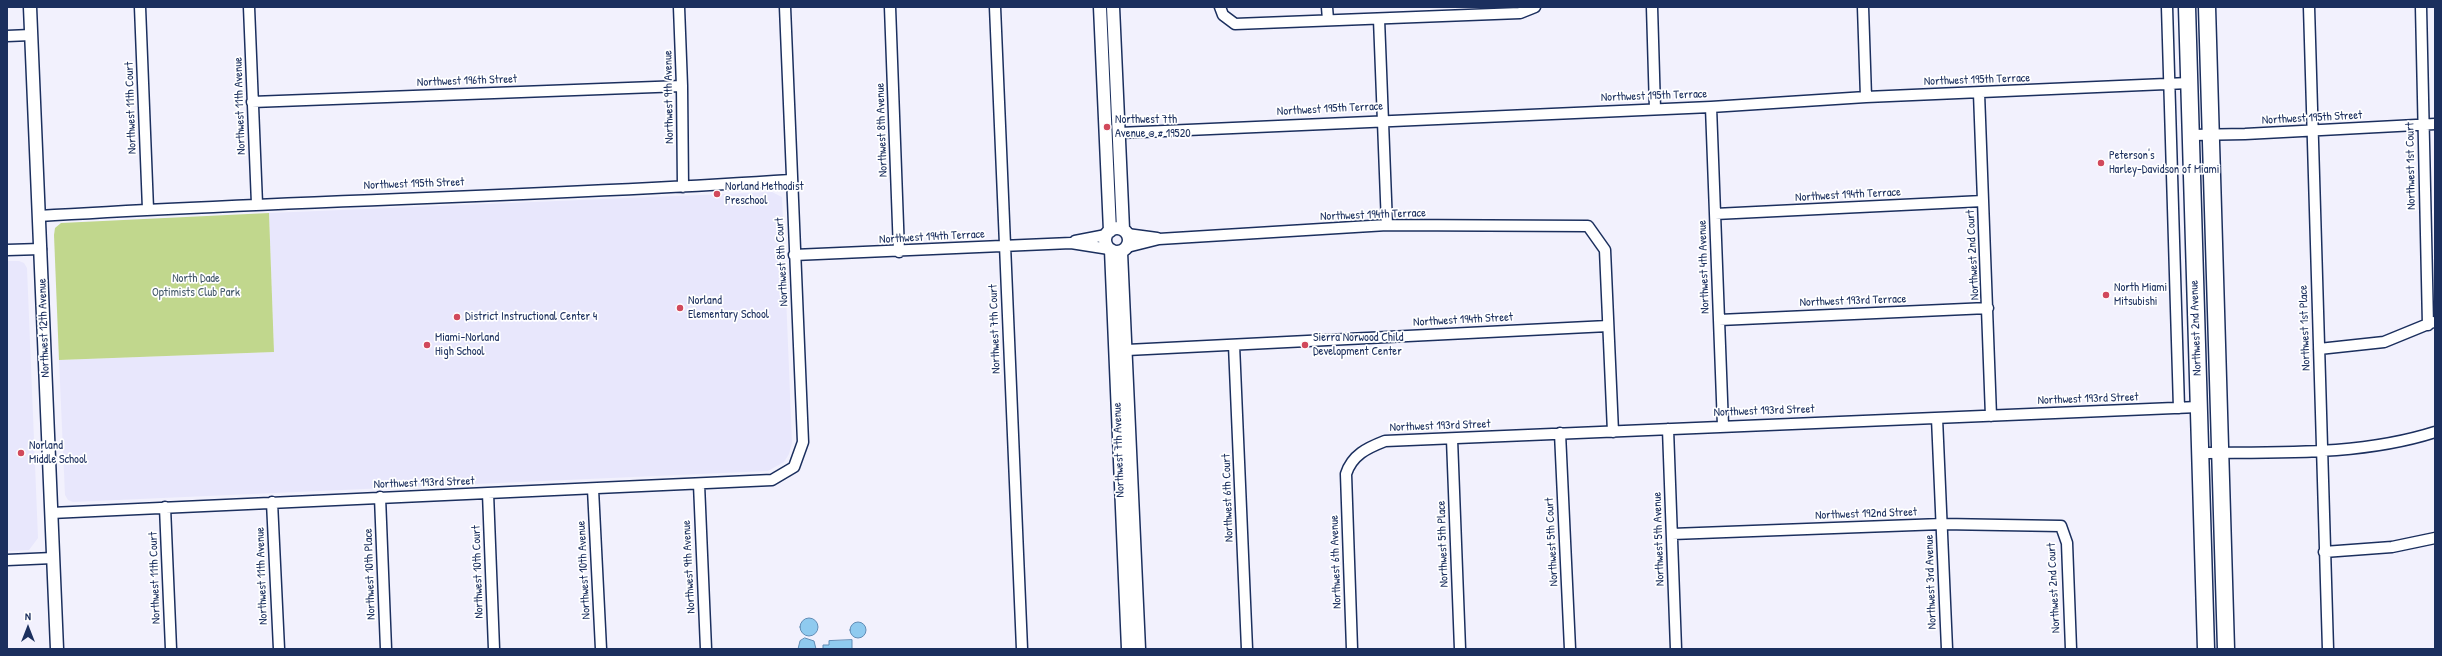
<!DOCTYPE html>
<style>
body{margin:0}
#map{position:relative;width:2442px;height:656px;overflow:hidden;background:#f2f1fd;font-family:"Patrick Hand",sans-serif}
canvas{display:block}
.frame{position:absolute;inset:0;border:8px solid #1b2f5e;pointer-events:none}
.north{position:absolute;left:8px;top:608px;width:40px;height:40px;-webkit-text-stroke:3px #fff;paint-order:stroke;rotate:0deg;font-size:11px;font-weight:700;line-height:16px;text-align:center;color:#1b2f5e}
.north::after{content:'';display:block;margin:auto;width:14px;height:18px;background:#1b2f5e;clip-path:polygon(50% 0,100% 100%,50% 72%,0 100%)}
</style>
<div id="map">
<canvas width="2442" height="656"></canvas>
<div class="frame"></div>
<div class="north">N</div>
</div>
<script>
const context = document.querySelector('canvas').getContext('2d');
context.lineJoin = 'round';
function paint(path, color) {
  context.fillStyle = color;
  context.fill(path, 'evenodd');
}
function strokePath(path, color, width, dash) {
  context.strokeStyle = color;
  context.lineWidth = width;
  context.lineCap = dash ? 'butt' : 'round';
  context.setLineDash(dash || []);
  context.stroke(path);
}
function drawText(font, color, halo, rows, align = 'center') {
  context.font = font + ' "Patrick Hand",sans-serif';
  context.lineWidth = 3.5;
  context.setLineDash([]);
  context.textBaseline = 'middle';
  context.strokeStyle = halo;
  context.fillStyle = color;
  for (const [text, x, y, turn = 0] of rows) {
    context.save();
    context.translate(x, y);
    context.rotate((+turn || 0) * Math.PI / 180);
    context.textAlign = isNaN(turn) ? turn : align;
    if (halo) context.strokeText(text, 0, 0);
    context.fillText(text, 0, 0);
    context.restore();
  }
}
const built = new Path2D(`
 M772,192L782,197L792,443L789,454L784,462L768,471L73,502L68,500L65,495L59,360L274,352L269,213Z
 M7,261H19L24,263L27,268L38,538L29,550L7,551Z`);
const green = new Path2D(`
 M269,213L274,352L59,360L54,235L55,228L61,223Z`);
const water = new Path2D(`
 M800 627a9 9 0 1 1 18 0a9 9 0 1 1-18 0Z
 M850 630a8 8 0 1 1 16 0a8 8 0 1 1-16 0Z
 M805,638L814,641L816,649H798L800,641Z
 M852,640V649H823V645H829V641Z`);
const minor = new Path2D(`
 M140,7L148,209
 M249,7L257,204
 M679,7L682,86L683,187
 M890,7L899,252
 M995,7L1022,649
 M1220,7L1223,15L1235,24L1520,13L1535,7
 M1327,7L1328,20
 M1652,7L1655,109
 M1863,7L1866,97
 M2167,7L2179,408
 M2309,7L2328,649
 M2421,7L2428,325
 M1379,19L1387,225
 M7,36L31,35
 M1979,93L1991,416
 M252,102L682,86
 M1711,107L1723,426
 M1119,133L1711,107L1866,97L2189,83
 M2191,135L2245,134L2435,124
 M1715,214L1983,201
 M39,216C290,200 540,197 791,180
 M1127,234L1157,238
 M1075,241L1106,235
 M1127,247L1159,239L1387,225L1588,226L1605,250L1613,432
 M7,250L41,249
 M794,255L1071,243L1109,249
 M1719,320L1988,308
 M1234,345L1247,649
 M2319,349L2384,342L2433,322
 M1127,350L1608,326
 M1937,418L1947,649
 M1668,429L1676,649
 M1560,433L1570,649
 M1452,439L1460,649
 M2199,453C2277,452 2360,456 2435,432
 M699,484L706,649
 M593,489L601,649
 M488,493L494,649
 M380,497L386,649
 M272,502L279,649
 M165,507L171,649
 M51,513L772,480L794,467L803,442L785,7
 M1672,534L1942,524L2061,526L2067,543L2071,649
 M2324,552L2392,547L2435,538
 M7,560L53,558
 M1352,649L1346,474C1352,455 1367,448 1385,441L2198,407`);
const tertiary = new Path2D(`
 M30,7L57,649
 M1100,7L1110,231
 M1113,7L1123,229
 M1105 240a12 12 0 1 1 24 0a12 12 0 1 1-24 0Z
 M1111,250L1128,649
 M1121,252L1139,649`);
const primary = new Path2D(`
 M2187,7L2206,649
 M2207,7L2226,649`);
const markers = [
 [1107,127,4,"#d1495b"],
 [2101,163,4,"#d1495b"],
 [717,194,4,"#d1495b"],
 [2106,295,4,"#d1495b"],
 [680,308,4,"#d1495b"],
 [457,317,4,"#d1495b"],
 [427,345,4,"#d1495b"],
 [1305,345,4,"#d1495b"],
 [21,453,4,"#d1495b"]
];
const streetNames = [
 ["Northwest 195th Terrace",1977,80,-2],
 ["Northwest 196th Street",467,81,-2],
 ["Northwest 195th Terrace",1654,96,-2],
 ["Northwest 9th Avenue",669,97,-91],
 ["Northwest 11th Avenue",240,106,-92],
 ["Northwest 11th Court",131,108,-92],
 ["Northwest 195th Terrace",1330,109,-3],
 ["Northwest 195th Street",2312,118,-3],
 ["Northwest 8th Avenue",882,130,-92],
 ["Northwest 1st Court",2411,166,-91],
 ["Northwest 195th Street",414,184,-2],
 ["Northwest 194th Terrace",1848,195,-3],
 ["Northwest 194th Terrace",1373,215,-2],
 ["Northwest 194th Terrace",932,237,-3],
 ["Northwest 2nd Court",1973,255,-93],
 ["Northwest 8th Court",782,262,-93],
 ["Northwest 4th Avenue",1704,267,-92],
 ["Northwest 193rd Terrace",1853,301,-2],
 ["Northwest 194th Street",1463,320,-3],
 ["Northwest 12th Avenue",44,328,-92],
 ["Northwest 2nd Avenue",2196,328,-92],
 ["Northwest 1st Place",2305,328,-92],
 ["Northwest 7th Court",995,329,-92],
 ["Northwest 193rd Street",2088,399,-2],
 ["Northwest 193rd Street",1764,411,-2],
 ["Northwest 193rd Street",1440,426,-2],
 ["Northwest 7th Avenue",1119,450,-92],
 ["Northwest 193rd Street",424,483,-2],
 ["Northwest 6th Court",1228,498,-92],
 ["Northwest 192nd Street",1866,514,-2],
 ["Northwest 5th Avenue",1659,539,-92],
 ["Northwest 5th Court",1552,542,-93],
 ["Northwest 5th Place",1443,544,-92],
 ["Northwest 6th Avenue",1336,562,-92],
 ["Northwest 9th Avenue",689,567,-93],
 ["Northwest 10th Avenue",584,570,-93],
 ["Northwest 10th Court",478,572,-92],
 ["Northwest 10th Place",370,574,-92],
 ["Northwest 11th Avenue",262,576,-92],
 ["Northwest 11th Court",155,578,-92],
 ["Northwest 3rd Avenue",1931,582,-92],
 ["Northwest 2nd Court",2054,588,-93]
];
const poiNames = [
 ["Northwest 7th",1115,120],
 ["Avenue @ # 19520",1115,134],
 ["Peterson's",2109,156],
 ["Harley-Davidson of Miami",2109,170],
 ["Norland Methodist",725,187],
 ["Preschool",725,201],
 ["North Miami",2114,288],
 ["Mitsubishi",2114,302],
 ["Norland",688,301],
 ["Elementary School",688,315],
 ["District Instructional Center 4",465,317],
 ["Miami-Norland",435,338],
 ["High School",435,352],
 ["Sierra Norwood Child",1313,338],
 ["Development Center",1313,352],
 ["Norland",29,446],
 ["Middle School",29,460]
];
const parkNames = [
 ["North Dade",196,279],
 ["Optimists Club Park",196,293]
];
paint(built, '#e8e7fc');
paint(green, '#c1d78d');
paint(water, '#8fcaef');
strokePath(water, '#618cb5', 1);
strokePath(minor, '#1b2f5e', 13);
strokePath(tertiary, '#1b2f5e', 15);
strokePath(primary, '#1b2f5e', 19);
strokePath(minor, '#fff', 10);
strokePath(tertiary, '#fff', 12);
strokePath(primary, '#fff', 16);
for (const [x, y, r, color] of markers) {
  const dot = new Path2D();
  dot.arc(x, y, r, 0, 2 * Math.PI);
  context.fillStyle = color;
  context.fill(dot);
  strokePath(dot, '#fff', 1.5);
}
drawText('12px', '#1b2f5e', '#fff', streetNames);
drawText('12px', '#1b2f5e', '#fff', poiNames, 'left');
drawText('12px', '#44596a', '#fff', parkNames);
</script>
